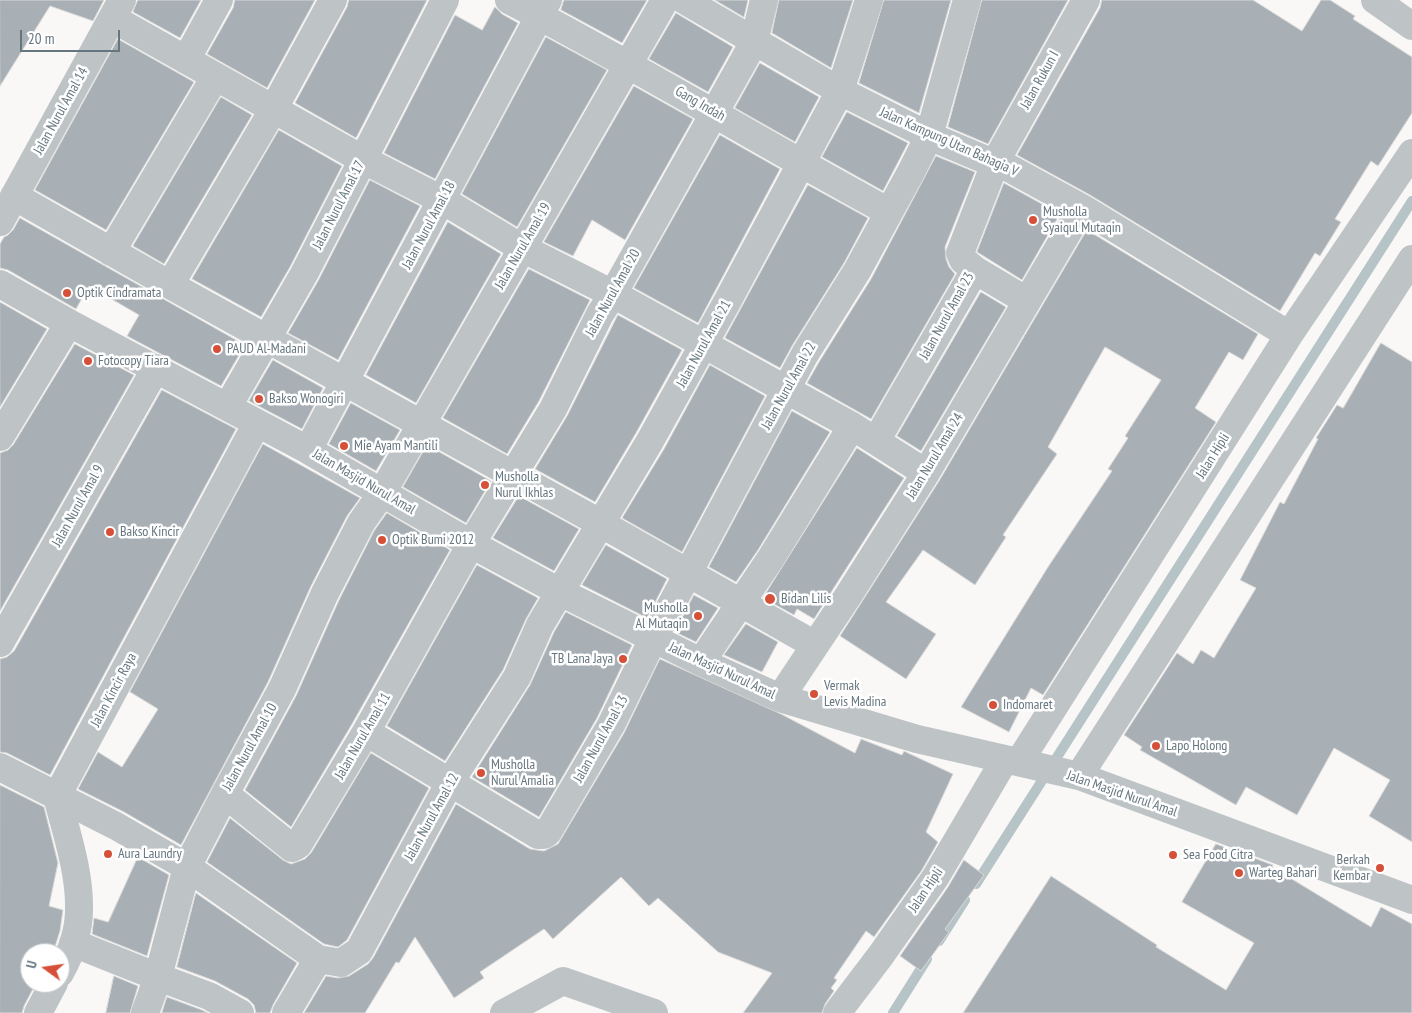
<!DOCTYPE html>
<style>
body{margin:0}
#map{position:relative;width:1412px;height:1013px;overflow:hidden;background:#f9f8f6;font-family:"PT Sans Narrow",sans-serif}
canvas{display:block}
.north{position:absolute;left:20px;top:943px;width:50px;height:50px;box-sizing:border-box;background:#fff;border:1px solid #c2c8cc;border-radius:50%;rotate:284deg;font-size:14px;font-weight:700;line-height:20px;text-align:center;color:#66767f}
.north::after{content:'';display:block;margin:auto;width:18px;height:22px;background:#d65039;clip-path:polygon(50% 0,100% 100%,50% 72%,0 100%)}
.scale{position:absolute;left:20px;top:30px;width:100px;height:22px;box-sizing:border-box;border:2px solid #66767f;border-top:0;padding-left:6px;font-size:15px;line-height:18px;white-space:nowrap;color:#66767f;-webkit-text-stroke:4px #fff;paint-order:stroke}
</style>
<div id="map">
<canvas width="1412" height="1013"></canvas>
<div class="north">U</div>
<div class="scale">20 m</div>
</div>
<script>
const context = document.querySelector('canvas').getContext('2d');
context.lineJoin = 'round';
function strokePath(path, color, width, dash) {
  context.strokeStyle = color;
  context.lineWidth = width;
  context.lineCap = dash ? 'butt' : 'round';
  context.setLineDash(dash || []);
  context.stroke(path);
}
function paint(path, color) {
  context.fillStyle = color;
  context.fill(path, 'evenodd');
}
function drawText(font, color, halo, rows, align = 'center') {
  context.font = font + ' "PT Sans Narrow",sans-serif';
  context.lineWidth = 5;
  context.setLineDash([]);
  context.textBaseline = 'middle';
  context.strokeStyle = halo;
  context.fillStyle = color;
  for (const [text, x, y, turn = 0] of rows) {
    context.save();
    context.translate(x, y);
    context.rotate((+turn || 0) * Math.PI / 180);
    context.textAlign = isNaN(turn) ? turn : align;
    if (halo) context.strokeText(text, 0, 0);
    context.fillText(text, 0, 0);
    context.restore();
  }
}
const stream = new Path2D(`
 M976,884L1412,201
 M939,941L965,900
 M893,1013L927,959`);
const building = new Path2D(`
 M0,0H104L93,21L50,6L0,86Z
 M138,0H201L180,38L133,12Z
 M235,0H315L267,88L207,54L233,8Z
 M349,0H427L356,138L295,103L347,7Z
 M564,0H647L622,43L561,10Z
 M715,0H748L744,17Z
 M779,0H853L831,68L772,33Z
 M884,0H951L919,113L859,83Z
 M982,0H1068L988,144L948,127Z
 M1102,0H1253L1302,31L1321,0H1330L1355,16L1353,19L1412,57V113L1378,166L1371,161L1335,219L1341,222L1320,256L1315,253L1280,311L1090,195L1017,155L1100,8Z
 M495,7L502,14L518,23L435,179L384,153L455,15L482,30Z
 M676,13L733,47L708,92L649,59Z
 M546,37L607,70L517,227L462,194Z
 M118,39L194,82L106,230L35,190Z
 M760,63L819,97L795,142L735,108Z
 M634,86L693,119L625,240L592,220L573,256L544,242Z
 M221,97L252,115L164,264L133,246Z
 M847,112L908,143L883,191L822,157Z
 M279,130L342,166L290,267L261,317L192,279Z
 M720,135L780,169L698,323L634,288Z
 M936,156L975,172L945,247L946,259L949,267L955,274L871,419L807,383L819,362L871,279Z
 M370,180L420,206L338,360L288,333L318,281Z
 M1004,183L1060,214L1022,280L977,252Z
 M808,185L868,218L844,263L792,346L780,368L725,338Z
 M20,218L245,345L221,386L127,336L139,315L89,286L76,309L8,270L0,268V244L4,237L8,235L13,230Z
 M448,222L501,254L416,403L366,375Z
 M1087,230L1258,334L1243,360L1229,352L1195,408L1216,422L1043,695L1031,688L1009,732L961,707L1048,567L1112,471L1108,469L1128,438L1125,436L1161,380L1105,347L1048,447L1057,454L1003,535L1006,537L975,585L923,550L886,602L936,634L906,679L840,636L939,481Z
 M529,269L590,300L539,401L507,454L443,418Z
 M981,292L1006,307L921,451L897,436Z
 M0,302L47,329L0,407Z
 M618,315L682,350L636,433L595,502L535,469L567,416Z
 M1381,343L1412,362V842L1369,816L1390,780L1334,748L1297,815L1246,787L1236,805L1140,750L1142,747L1124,735L1177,653L1193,664L1201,650L1214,658L1256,588L1240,580L1280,502L1284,504L1318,439L1316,438L1337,405L1343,408Z
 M75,344L134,375L0,611V453L8,450L13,445Z
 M273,360L323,388L302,429L249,401Z
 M710,365L765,396L682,552L622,518L664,449Z
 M162,390L236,429L50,775L7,753L0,752V659L7,657L14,651Z
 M351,403L400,430L376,471L329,444Z
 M792,411L830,432L758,550L736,582L709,567Z
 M263,444L360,498L347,516L311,586L268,682L181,845L124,812L78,789L98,752L122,767L158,709L130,692Z
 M427,445L491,481L466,523L403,487Z
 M857,448L904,478L814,619L797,609L794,615L763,598Z
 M519,496L579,529L554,571L493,538Z
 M387,513L450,550L352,724L291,827L245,790L296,696L339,600L374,531Z
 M606,545L667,579L647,618L582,585Z
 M477,565L538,598L526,619L503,670L445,761L387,726Z
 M694,595L718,608L696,642L675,632Z
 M566,612L632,645L597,718L539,817L472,777L530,685L554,632Z
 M746,624L778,642L762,672L724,655Z
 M660,659L781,714L855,753L861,739L902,755L904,751L908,753L953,774L926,832L938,842L922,870L874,937L866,931L834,978L837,980L831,988L834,991L825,1004L822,1013H743L772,973L718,952L658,898L649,906L621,877L553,939L544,929L480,972L484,978L454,998L415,937L399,963L396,962L365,1013H304L326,976L338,978L349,976L368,964L373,958L456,804L530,849L544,851L558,844L624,733Z
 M371,753L429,788L347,940L338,947L324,944L207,862L230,818L283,860L291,864L305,859L311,853Z
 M0,785L44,807L58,863L49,906L63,910L60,931L53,953H30V983H36L24,1006L22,1013H0Z
 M1216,844L1273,865L1272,867L1371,927L1381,907L1412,924V1013H963L1051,876L1157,945L1156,947L1226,990L1254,943L1182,902Z
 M138,857L169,875L147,956L92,934L94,918L108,922Z
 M964,860L984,875L945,929L949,932L921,971L900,956L948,887Z
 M196,893L297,963L273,1005L270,1013H256L254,1005L248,999L215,981L177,967Z
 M114,976L138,986L130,1013H106Z
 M167,997L202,1010L208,1013H162Z`);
const minor = new Path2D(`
 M509,0C638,67 762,143 889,212
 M684,0L840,91L929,136L986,160L996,161L1082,208L1289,335
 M1375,0L1412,26
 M112,18L362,159L442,200L522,248L613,294L852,426L926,473
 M186,60L219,0
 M14,196L170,285L273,110L333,0
 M0,222L122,0
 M111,252L215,77
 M975,270L1027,301
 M0,284L69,323L308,450L471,544L560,592L701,662L780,698L917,739L1079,776L1412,900
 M170,285L600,523L815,645
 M228,406L304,274L445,0
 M0,437L69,323
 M876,441L975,270L963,260L960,253L996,161L1086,0
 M308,450L548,0
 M0,643L156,368
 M701,662L771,558L852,426
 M780,698L848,596L926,473L1082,208
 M366,732L538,835H544L548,832L611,725L653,639L805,354L857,271L911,172L929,136L967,0
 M1019,762L1289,335L1412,153
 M0,767L116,826L187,867L318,959
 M1079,776L1412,259
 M225,794L292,848L298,845L366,732L471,544L553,409L600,314L613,294L754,42L764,0
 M73,943L158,977L209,996L240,1013
 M60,973C70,955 79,931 79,910C80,872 66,832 57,796L257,423
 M38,1013L54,983
 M145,1013L158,977L187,867L225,794L282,689L325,593L361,523L382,493L665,0
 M286,1013L318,959L341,963L359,951L450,782L517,677L540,625L650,441L727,302L840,91L869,0
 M504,1013L563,981L654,1013
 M837,1013L881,955L935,878L1005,759`);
const markers = [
 [1033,220,5,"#d65039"],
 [67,293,5,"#d65039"],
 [217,349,5,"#d65039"],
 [88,361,5,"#d65039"],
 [259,399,5,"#d65039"],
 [344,446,5,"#d65039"],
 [485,485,5,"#d65039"],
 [110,532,5,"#d65039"],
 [382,540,5,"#d65039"],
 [770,599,6,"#d65039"],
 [698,616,5,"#d65039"],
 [623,659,5,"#d65039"],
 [814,694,5,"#d65039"],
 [993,705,5,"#d65039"],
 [1156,746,5,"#d65039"],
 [481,773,5,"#d65039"],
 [108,854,5,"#d65039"],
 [1173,855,5,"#d65039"],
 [1380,868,5,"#d65039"],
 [1239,873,5,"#d65039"]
];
const streetNames = [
 ["Jalan Rukun I",1040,80,-61],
 ["Gang Indah",700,104,30],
 ["Jalan Nurul Amal 14",61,111,-61],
 ["Jalan Kampung Utan Bahagia V",949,142,24],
 ["Jalan Nurul Amal 17",339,205,-63],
 ["Jalan Nurul Amal 18",429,225,-62],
 ["Jalan Nurul Amal 19",523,246,-60],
 ["Jalan Nurul Amal 20",613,293,-61],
 ["Jalan Nurul Amal 23",947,316,-61],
 ["Jalan Nurul Amal 21",704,344,-61],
 ["Jalan Nurul Amal 22",789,386,-61],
 ["Jalan Nurul Amal 24",935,456,-59],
 ["Jalan Hipli",1213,456,-58],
 ["Jalan Masjid Nurul Amal",364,482,30],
 ["Jalan Nurul Amal 9",78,506,-61],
 ["Jalan Masjid Nurul Amal",722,671,25],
 ["Jalan Kincir Raya",114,690,-62],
 ["Jalan Nurul Amal 11",363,736,-60],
 ["Jalan Nurul Amal 13",601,739,-61],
 ["Jalan Nurul Amal 10",250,747,-61],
 ["Jalan Masjid Nurul Amal",1122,794,19],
 ["Jalan Nurul Amal 12",432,817,-61],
 ["Jalan Hipli",926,890,-56]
];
const poiNames = [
 ["Musholla",1043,212],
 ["Syaiqul Mutaqin",1043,228],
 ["Optik Cindramata",77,293],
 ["PAUD Al-Madani",227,349],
 ["Fotocopy Tiara",98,361],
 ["Bakso Wonogiri",269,399],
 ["Mie Ayam Mantili",354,446],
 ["Musholla",495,477],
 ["Nurul Ikhlas",495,493],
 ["Bakso Kincir",120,532],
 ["Optik Bumi 2012",392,540],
 ["Bidan Lilis",781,599],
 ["Musholla",688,608,"right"],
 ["Al Mutaqin",688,624,"right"],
 ["TB Lana Jaya",613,659,"right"],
 ["Vermak",824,686],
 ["Levis Madina",824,702],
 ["Indomaret",1003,705],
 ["Lapo Holong",1166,746],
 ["Musholla",491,765],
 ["Nurul Amalia",491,781],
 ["Aura Laundry",118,854],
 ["Sea Food Citra",1183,855],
 ["Berkah",1370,860,"right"],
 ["Kembar",1370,876,"right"],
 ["Warteg Bahari",1249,873]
];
strokePath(stream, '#b7c4c7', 10);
paint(building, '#a8b0b5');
strokePath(building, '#dadad9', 1);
strokePath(minor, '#bec3c6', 28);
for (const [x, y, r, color] of markers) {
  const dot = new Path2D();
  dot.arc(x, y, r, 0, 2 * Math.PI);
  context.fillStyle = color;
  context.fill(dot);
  strokePath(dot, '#fff', 2);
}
drawText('14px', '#66767f', '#fff', streetNames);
drawText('14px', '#66767f', '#fff', poiNames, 'left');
</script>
